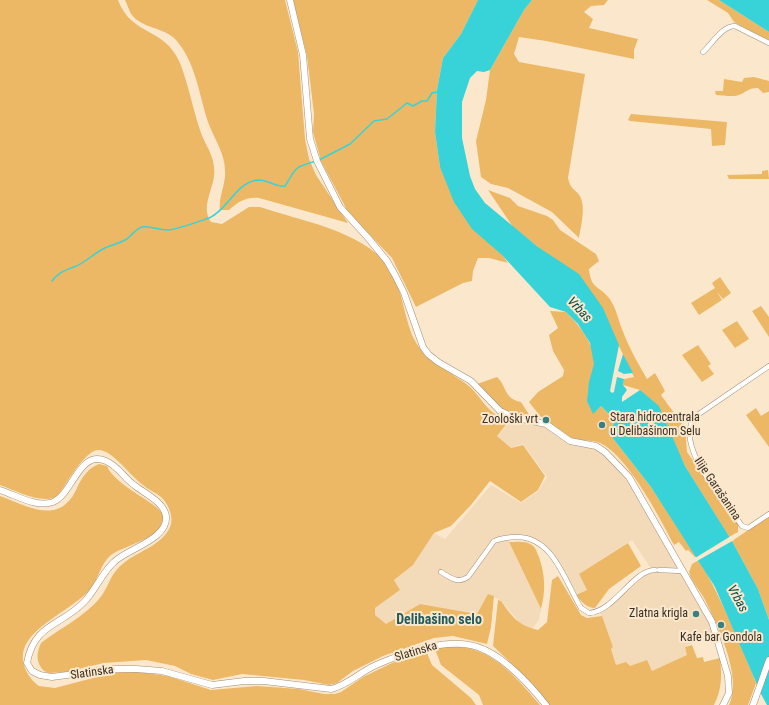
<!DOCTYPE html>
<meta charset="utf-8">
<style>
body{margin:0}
canvas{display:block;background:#fbe8cc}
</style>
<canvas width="769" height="705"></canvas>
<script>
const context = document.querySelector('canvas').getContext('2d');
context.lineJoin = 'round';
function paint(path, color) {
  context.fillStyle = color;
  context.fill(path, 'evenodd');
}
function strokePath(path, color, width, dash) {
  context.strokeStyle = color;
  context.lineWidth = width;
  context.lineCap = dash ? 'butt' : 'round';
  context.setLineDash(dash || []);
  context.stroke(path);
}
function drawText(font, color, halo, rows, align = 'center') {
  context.font = font + ' "Roboto Condensed",sans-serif';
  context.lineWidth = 4;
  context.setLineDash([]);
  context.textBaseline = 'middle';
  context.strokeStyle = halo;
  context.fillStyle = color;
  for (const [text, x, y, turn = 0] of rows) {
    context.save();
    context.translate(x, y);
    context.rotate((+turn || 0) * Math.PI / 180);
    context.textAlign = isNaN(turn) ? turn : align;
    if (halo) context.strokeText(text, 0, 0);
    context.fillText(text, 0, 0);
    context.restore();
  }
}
const built = new Path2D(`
 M513,417L538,421L563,440L596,446L629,477L717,633L685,646L688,655L652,672L616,665L611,649L613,647L600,612L637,579L652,570L632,540L579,574L587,590L574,596L549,551L529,538H507L541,609L539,620L532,629L527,628L520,623L501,601L489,594L477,614L420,604L386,625L375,615V608L400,590L394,580L413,565L434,533L445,539L491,485L521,503L538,491L547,477L523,444L511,448L497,436Z`);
const green = new Path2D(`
 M0,0H118C132,37 164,26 180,63C189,86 193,110 201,133C205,144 213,154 214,167C217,186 199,205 211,222L222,224L249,207H260C302,221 348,228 382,258C401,274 403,317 414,339C426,363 451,371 470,387C477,393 482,402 488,408C494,414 501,418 508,422L497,436L511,448L523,445L545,476L538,490L521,502L490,481L471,505L451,526L434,533L413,565L394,580L400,590L375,608V615L386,624L420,604L477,614L488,594L494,596L491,627L487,644L453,636L434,638L383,656L353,671L337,683L329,685L304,680L242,674L213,680L191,674L175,666L146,660L104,663L65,672L49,673L44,671C36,663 36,654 41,643C59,629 85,616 99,599C110,586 109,574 125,562C139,551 162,545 170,527C174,518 169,506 163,499C158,493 148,490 143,485C131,477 112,449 98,450C84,451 65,486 57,497C39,504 17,491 0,485Z
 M125,0H285L298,52L305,139L309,159L316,175L348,223L259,198C246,197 238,202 229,210H220C218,198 226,184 225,171C225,153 214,139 208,122C199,95 196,63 176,40C164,27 142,29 131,14C129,10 127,4 125,0Z
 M293,0H478L461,34L443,58L437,90L435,132L440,167L508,263L489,258H478L473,271L472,281L463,283L416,307L392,258L348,212L321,161L313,132L314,114L307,56Z
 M532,0H608L604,5L591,6L584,12L593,19L589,28L638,39L634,50V59L546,41L519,37L514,54L519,62L585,74L568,178C571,191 575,188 580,196C586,207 581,226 579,238L552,212L508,188L491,184L481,177L476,141L486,100L490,70L524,10Z
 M707,0H719L769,32V41L734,22L728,13Z
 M754,77L769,81V92L763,93L758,88C749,88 748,91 741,94C734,98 724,95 716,95L715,91H723L724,79L742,82L744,78Z
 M631,114L727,122L725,145L712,146L711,129L630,121L628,120Z
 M768,170L769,179H729L727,175L762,174V171Z
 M488,190L510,198L518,206L547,216L553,220L560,230L596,254L599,261L589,269C591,290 599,285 609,298C616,307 618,319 622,329C628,346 638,363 647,379L655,373L665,391L661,395L683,425L685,426L687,452L738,523V532L729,537L728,535L685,466L671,437L640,390L623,385L624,379L634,377L616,340L538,247L513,227Z
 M720,277L731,293L723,299L717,292L722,300L699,315L691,303L715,288L712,283Z
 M761,306L769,317V337L752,311Z
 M550,311L566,312C579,325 596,345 594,366C591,386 583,392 593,413L601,406L616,421L608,432L651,487L696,556L695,557L688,550L686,551L679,542L674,545C660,518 627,455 600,443C591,439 579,442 570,437L540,416L529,402L538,392L563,376L564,370L553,351L549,335L558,328Z
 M737,321L749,339L735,348L722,330Z
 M698,345L711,364L708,366L714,374L702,382L682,355Z
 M497,377C507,386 503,398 521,402L530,416L506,412L477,384Z
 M756,408L761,416L769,411V447L746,415Z
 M99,464L107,466C116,487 159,503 163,515C168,537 124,545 111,555C100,564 98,581 89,591C71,609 42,621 28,641C17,656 25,676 39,686L55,688L112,673L139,672L168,676L211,690L257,686L299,689L324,694H335L341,692L363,677L392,663L426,651L432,665L471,698L476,705H0V496C29,507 60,526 77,488C82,477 88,468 99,464Z
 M769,516V620L758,589L732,541Z
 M509,542C516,542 527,540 533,546C536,548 537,553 539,557C545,575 546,590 541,609Z
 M628,543L641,566L609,589L595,608C586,608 581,601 576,595L587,590L579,574Z
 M699,560C722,599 739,641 756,683L748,705H729C743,677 717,624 704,598C699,589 691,581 689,572L692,564Z
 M558,576L581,615L587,618L602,616L613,647L611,649L616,665L626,662L630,666L647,660L652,671L687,655L685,647L692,645L697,658L703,657L704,662L720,658C722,676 722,689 714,705H549L511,663L493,646L498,600L501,601C513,618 518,625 538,630L547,622L552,580Z
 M439,647C448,647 458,646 467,648C498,654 521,683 540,705H483L479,695L441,665L435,649Z`);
const water = new Path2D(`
 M478,0H532L524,10L490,70L484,72L477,71L470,78L462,102V138L470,176L475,189L485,203L538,247L579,274L603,308L619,345L610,391L612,393L614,392L617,377L624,379L623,385L627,390L622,397V402L640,390L659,406L685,466L732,541L758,589L769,620V705H767L761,694L715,587L651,487L608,432L616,421L601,406L593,414L587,401L589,382L594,364L590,343L578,324L566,312L550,307L502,255L472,229L454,202L440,167L435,132L437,90L443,58L461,34Z
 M719,0H769V32Z
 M623,354L633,373L624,374L618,371Z`);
const pier = new Path2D(`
 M731,536L734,540L697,561L695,558Z`);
const stream = new Path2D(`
 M319,160L350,144L374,121L387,119L407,103L413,106L422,101H427L432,93L438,92
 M52,281C59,272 64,271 74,267C85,263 93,254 103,249C110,245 118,244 125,240C131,237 135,229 142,227C151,225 159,231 169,230C182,228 197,222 209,218C226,211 235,186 253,181C265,177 276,188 285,186C297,167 293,168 316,161`);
const street = new Path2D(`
 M703,52C712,44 722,26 735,26L769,43
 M769,366L696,416C671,443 726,503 742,526L748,528L769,514
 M659,570L683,571
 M441,572C451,578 458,584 468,577L494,541C502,538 510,537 518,537C554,538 565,582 581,608L589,613C614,612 633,570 655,570`);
const secondary = new Path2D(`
 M290,0L303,55L310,139L317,161L340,207L369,239L387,261L395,275L404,293L423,347L428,354L438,362L471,381L500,411L513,417L546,424L570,441L596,446L605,452L629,477L712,622L728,676L729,693L723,705
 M0,490C16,495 36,508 53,502C73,494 79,449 106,461C118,466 124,478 134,485C144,493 164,502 166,516C169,539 127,549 114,562C102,573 96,589 85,601C62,626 34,623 27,663L32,671L40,675L52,677L112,669H136L162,671L212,685L244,681H264L331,689C348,685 360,672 376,665C406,652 454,634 485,650C508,661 530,685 546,705
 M753,705L769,660`);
const markers = [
 [546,420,4,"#377f82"],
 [602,425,4,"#377f82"],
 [696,614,4,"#377f82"],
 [721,625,4,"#377f82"]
];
const poiNames = [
 ["Stara hidrocentrala",610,418,"left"],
 ["u Delibašinom Selu",610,432,"left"],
 ["Zoološki vrt",538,420],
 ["Zlatna krigla",688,614],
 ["Kafe bar Gondola",721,638,"center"]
];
const streetNames = [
 ["Ilije Garašanina",717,489,56],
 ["Slatinska",416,652,-17],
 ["Slatinska",92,673,-8]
];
const waterNames = [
 ["Vrbas",579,310,47],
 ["Vrbas",737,599,61]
];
const quarterNames = [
 ["Delibašino selo",439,620]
];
paint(built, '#f3dbba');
paint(green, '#edb865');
paint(water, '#37d3d8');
paint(pier, '#fbe8cc');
strokePath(stream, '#37d3d8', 1.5);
strokePath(street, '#a08e75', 5.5);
strokePath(secondary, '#a08e75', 7);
strokePath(street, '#fff', 4.5);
strokePath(secondary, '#fff', 6);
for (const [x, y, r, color] of markers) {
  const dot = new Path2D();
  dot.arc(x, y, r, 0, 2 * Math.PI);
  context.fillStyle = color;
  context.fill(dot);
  strokePath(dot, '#fbe8cc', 1.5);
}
drawText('12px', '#372f25', '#fbe8cc', poiNames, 'right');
drawText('12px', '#372f25', '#fbe8cc', streetNames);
drawText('italic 13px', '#03494b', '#fbe8cc', waterNames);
drawText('bold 14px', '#205b5d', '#fbe8cc', quarterNames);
</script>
